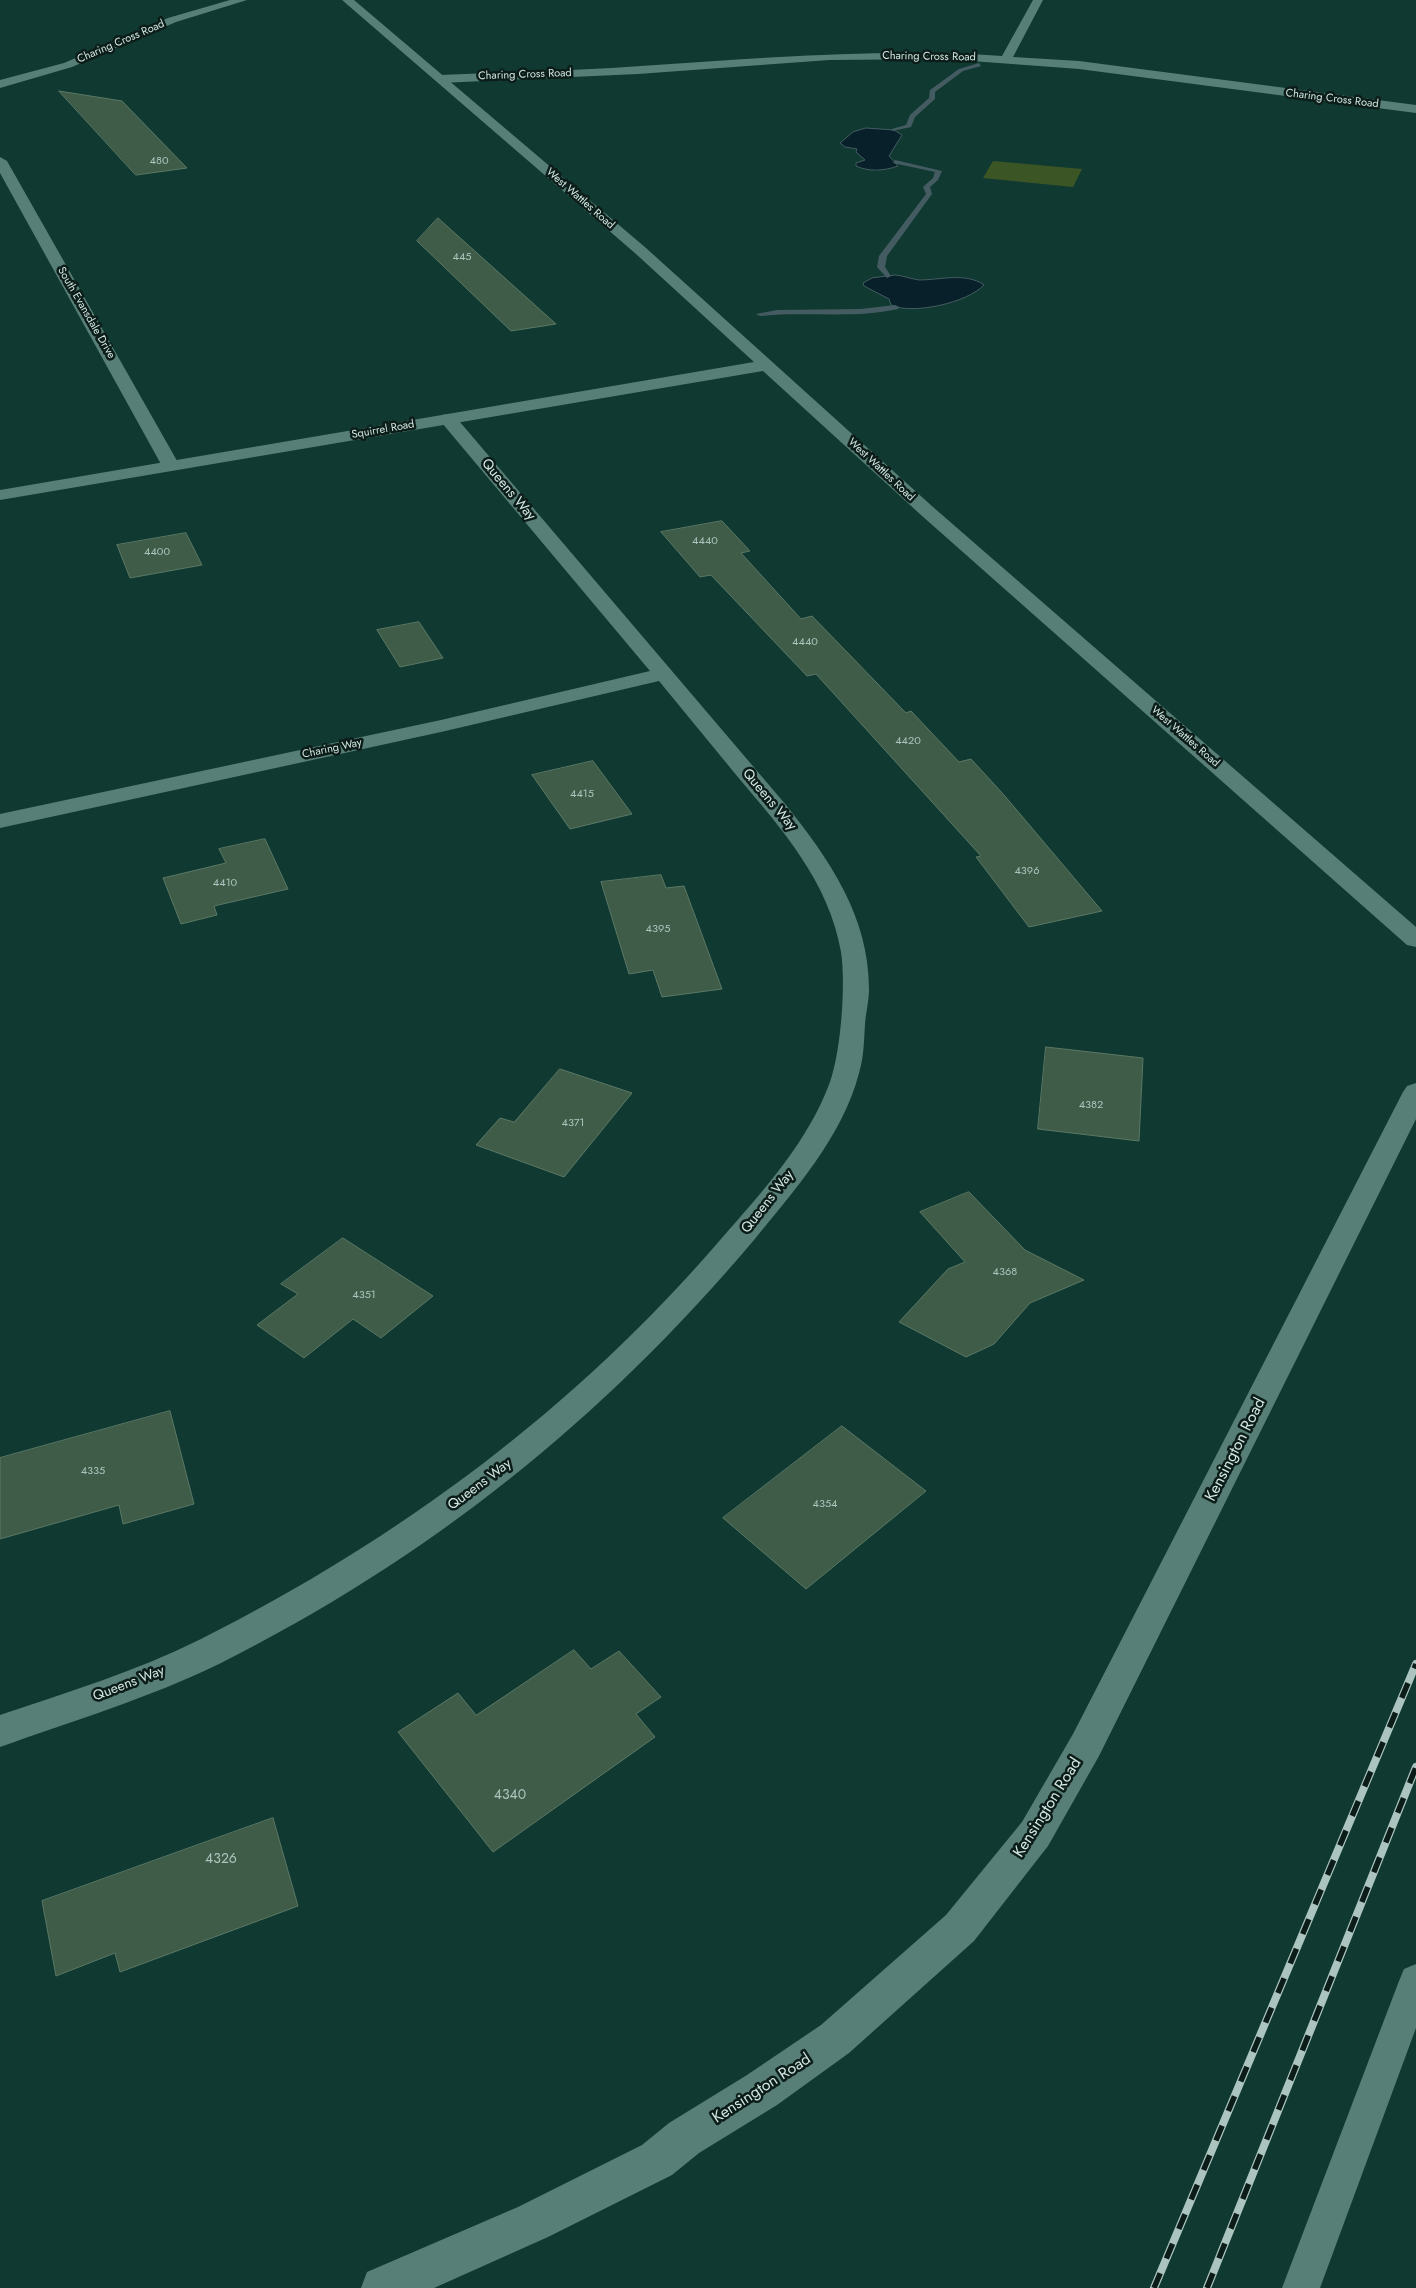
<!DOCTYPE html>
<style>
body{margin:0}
canvas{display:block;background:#103932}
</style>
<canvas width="1416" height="2288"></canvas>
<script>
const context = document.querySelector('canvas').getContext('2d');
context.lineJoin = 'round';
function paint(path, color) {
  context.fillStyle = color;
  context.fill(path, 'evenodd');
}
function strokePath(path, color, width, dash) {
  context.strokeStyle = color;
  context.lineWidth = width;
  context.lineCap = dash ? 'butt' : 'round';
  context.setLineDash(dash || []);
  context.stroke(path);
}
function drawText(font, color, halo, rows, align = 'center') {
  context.font = font + ' Jost,sans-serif';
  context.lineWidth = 5;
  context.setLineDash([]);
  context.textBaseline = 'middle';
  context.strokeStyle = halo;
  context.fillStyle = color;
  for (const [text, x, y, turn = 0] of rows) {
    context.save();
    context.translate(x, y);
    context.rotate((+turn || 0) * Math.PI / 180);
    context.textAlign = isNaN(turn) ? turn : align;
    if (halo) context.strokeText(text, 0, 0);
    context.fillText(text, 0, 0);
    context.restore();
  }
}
const green = new Path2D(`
 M993,161L1082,169L1073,187L983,178Z`);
const water = new Path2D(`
 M866,128L894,130L902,135L889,156L898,166C884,171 869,172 856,166V163L865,160L856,152L857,149L845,147L840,143L853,132Z
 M896,275C904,276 912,279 919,280C940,280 966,272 984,285C967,303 912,315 891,305L889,299L864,286L863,283L872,278Z`);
const stream = new Path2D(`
 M979,63L981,66L963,71L935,92V99L915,117L911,127L892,131V129L906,125L910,115L929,98L930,90L959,69Z
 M895,160L942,171L938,180L930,187L932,194L887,256L885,267L891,276L887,278L877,267L879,256L926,194L923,187L933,178L935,172L893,163Z
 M895,305L899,307L898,309C853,319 806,311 760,316L756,314L777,310L861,309Z`);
const building = new Path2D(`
 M59,91L122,101L187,168L136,175Z
 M438,218L556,324L511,331L417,241Z
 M722,521L750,551L741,553L801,619L812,616L906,713L911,711L959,762L971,759L1004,795L1102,911L1029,927L976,857L981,856L816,674L807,676L711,575L700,577L661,532Z
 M186,533L202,565L130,578L117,545Z
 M419,622L443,658L400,667L377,630Z
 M593,761L632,814L570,829L532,775Z
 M265,839L288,889L214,906L217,915L181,924L163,878L226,863L219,849Z
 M661,875L666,888L684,886L722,989L662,997L653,970L629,974L601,882Z
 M1046,1047L1143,1058L1139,1141L1038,1129Z
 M560,1069L632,1093L564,1177L476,1145L500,1118L514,1122Z
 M969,1192L1025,1250L1084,1280L1030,1303L994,1344L966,1357L899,1322L948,1269L965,1262L920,1212Z
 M343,1238L433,1296L381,1338L353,1319L304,1358L257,1325L298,1294L281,1284Z
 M170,1411L194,1504L123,1524L119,1505L0,1539V1458Z
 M842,1426L926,1491L806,1589L723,1518Z
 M574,1650L591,1669L619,1651L661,1697L636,1714L655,1737L493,1852L398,1732L458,1693L476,1715Z
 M273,1818L298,1906L120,1972L115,1953L56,1976L42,1901Z`);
const lane = new Path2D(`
 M1416,1964V2028L1320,2288H1282L1399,1981L1404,1969Z`);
const street = new Path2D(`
 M230,0H247L176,22L72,67L0,88V80L64,63L168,18Z
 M1033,0H1043L1013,57L1079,61L1416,105V113L1079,69L945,59L829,60L638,74L440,83L434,79L440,75C507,72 574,71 641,66C762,58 881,48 1002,56Z
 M0,157L7,161L180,466L177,470H165L162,466L0,173Z
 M448,414L454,415L786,805C829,859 869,916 869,989C869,1000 866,1012 865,1024C864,1040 864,1057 859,1073C843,1136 794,1191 754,1240C602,1420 430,1558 219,1664C149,1698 73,1721 0,1747V1715C68,1692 137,1671 201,1639C400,1539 576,1408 721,1239C763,1191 808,1142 830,1082C841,1051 846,984 841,952C829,882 782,829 737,776C711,744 685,713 659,681L441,732L0,828V814L441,720L650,671L442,423L440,419L442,415Z`);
const secondary = new Path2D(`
 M342,0H354L646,248L933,507L1416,927V947L1407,945L921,515L763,371L0,500V490L754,362L636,254Z
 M1416,1083V1119L1099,1756L1048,1846L974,1941L849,2053L777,2105L699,2153L672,2175L548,2237L434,2288H361L367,2272L518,2207L642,2145L669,2123L747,2075L821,2025L946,1915L1022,1822L1073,1734L1403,1092L1407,1086Z`);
const rail = new Path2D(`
 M1154,2288L1416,1664
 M1207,2288L1416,1767`);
const farStreetnames = [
 ["Charing Cross Road",121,42,-23],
 ["Charing Cross Road",929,57,1],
 ["Charing Cross Road",525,75,-2],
 ["Charing Cross Road",1332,99,7],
 ["West Wattles Road",580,199,41],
 ["South Evansdale Drive",86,313,60],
 ["Squirrel Road",383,430,-10],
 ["West Wattles Road",881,470,43],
 ["West Wattles Road",1185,737,41],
 ["Charing Way",332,749,-12]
];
const numberNames = [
 ["480",159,161],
 ["445",462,257],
 ["4440",705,541],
 ["4400",157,552],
 ["4440",805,642],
 ["4420",908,741],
 ["4415",582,794],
 ["4396",1027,871],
 ["4410",225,883],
 ["4395",658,929],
 ["4382",1091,1105],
 ["4371",573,1123],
 ["4368",1005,1272],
 ["4351",364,1295],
 ["4335",93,1471],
 ["4354",825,1504]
];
const streetNames = [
 ["Queens Way",508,490,50],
 ["Queens Way",769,800,50],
 ["Queens Way",768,1202,-52],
 ["Queens Way",480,1485,-37],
 ["Queens Way",129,1684,-21]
];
const nearNumbernames = [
 ["4340",510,1796],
 ["4326",221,1860]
];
const nearStreetnames = [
 ["Kensington Road",1236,1450,-63],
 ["Kensington Road",1048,1808,-58],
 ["Kensington Road",762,2089,-33]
];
paint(green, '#3c5525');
paint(water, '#07202a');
strokePath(water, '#445c61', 1);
paint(stream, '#445c61');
paint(building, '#3f5c49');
strokePath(building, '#5a7864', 1);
paint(lane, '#577f77');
paint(street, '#577f77');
paint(secondary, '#577f77');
strokePath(rail, '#abc4bf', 8);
strokePath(rail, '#0c1d19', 5.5, [16]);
drawText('11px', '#d2e7e2', '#0c1d19', farStreetnames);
drawText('11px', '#adc4bc', null, numberNames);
drawText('14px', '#d2e7e2', '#0c1d19', streetNames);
drawText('14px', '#adc4bc', null, nearNumbernames);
drawText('16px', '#d2e7e2', '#0c1d19', nearStreetnames);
</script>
